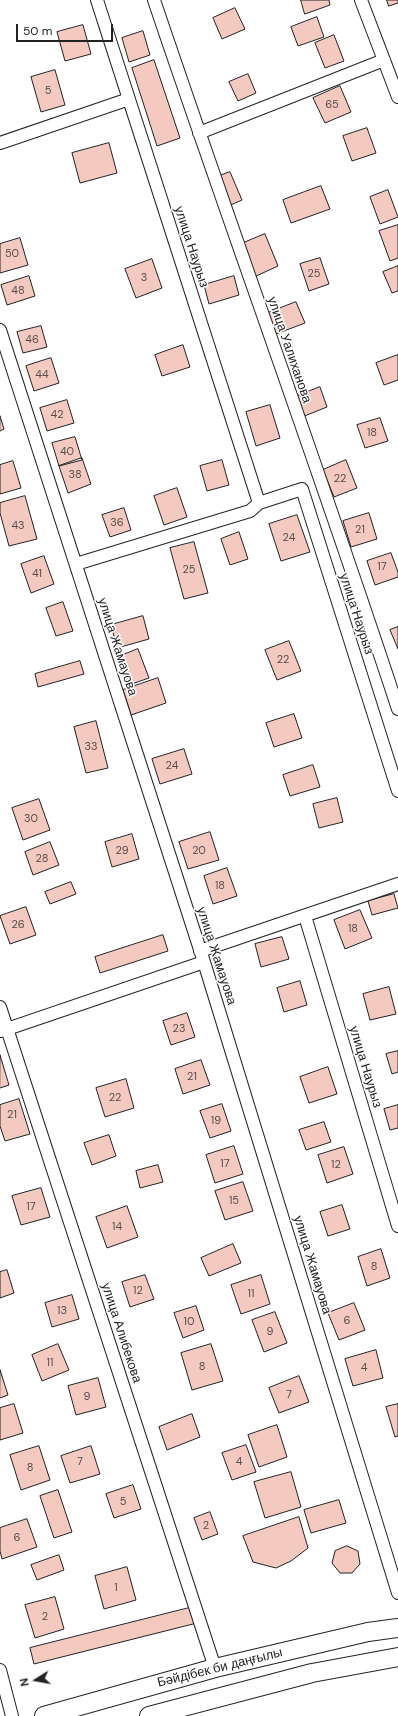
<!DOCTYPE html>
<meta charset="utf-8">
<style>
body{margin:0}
#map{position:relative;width:398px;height:1716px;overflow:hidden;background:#fff;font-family:"DM Sans",sans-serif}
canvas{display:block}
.north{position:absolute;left:16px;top:1660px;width:40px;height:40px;-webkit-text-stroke:3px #fff;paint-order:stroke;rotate:259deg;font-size:11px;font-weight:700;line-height:16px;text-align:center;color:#222}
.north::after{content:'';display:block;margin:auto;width:14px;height:18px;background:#222;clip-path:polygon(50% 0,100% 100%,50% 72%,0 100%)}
.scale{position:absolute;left:16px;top:24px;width:97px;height:18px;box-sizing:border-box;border:2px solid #222;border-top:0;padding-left:5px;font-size:12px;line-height:14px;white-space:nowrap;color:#222;-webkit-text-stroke:3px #fff;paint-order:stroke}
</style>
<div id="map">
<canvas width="398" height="1716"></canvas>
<div class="north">N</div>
<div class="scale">50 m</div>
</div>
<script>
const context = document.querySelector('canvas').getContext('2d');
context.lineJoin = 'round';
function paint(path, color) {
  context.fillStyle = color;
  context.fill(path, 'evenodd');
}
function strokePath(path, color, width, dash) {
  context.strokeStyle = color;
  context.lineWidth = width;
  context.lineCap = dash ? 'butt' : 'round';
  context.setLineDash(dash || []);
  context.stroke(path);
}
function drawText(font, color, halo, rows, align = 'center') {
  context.font = font + ' "DM Sans",sans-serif';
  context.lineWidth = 3;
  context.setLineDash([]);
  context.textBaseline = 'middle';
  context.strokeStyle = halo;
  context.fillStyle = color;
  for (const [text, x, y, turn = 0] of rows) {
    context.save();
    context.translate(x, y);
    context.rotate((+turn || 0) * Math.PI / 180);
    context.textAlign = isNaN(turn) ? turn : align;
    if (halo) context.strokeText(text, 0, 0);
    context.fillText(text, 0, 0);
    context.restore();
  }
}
const building = new Path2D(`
 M301,0H329L330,5L305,14Z
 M387,0H398V3L389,6Z
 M235,8L245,29L222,39L213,18Z
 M317,17L324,37L298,46L291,27Z
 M83,25L91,54L65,61L57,32Z
 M143,31L150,55L129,62L122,38Z
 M334,35L344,61L325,68L315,43Z
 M154,60L180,138L157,146L132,68Z
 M55,70L65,105L41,112L31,77Z
 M248,74L256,93L238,101L229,82Z
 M340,86L351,112L325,123L313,98Z
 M367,128L376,153L352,161L343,136Z
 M109,143L117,173L80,183L72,153Z
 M230,172L242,200L226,207L214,178Z
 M321,186L330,209L291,223L283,200Z
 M388,190L398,217L380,224L370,197Z
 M398,225V258L390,261L379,231Z
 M265,234L278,266L254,277L241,244Z
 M20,238L28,265L0,273V244Z
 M320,258L329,284L309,291L300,264Z
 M152,259L162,288L136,298L125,269Z
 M398,266V291L392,293L383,272Z
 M29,276L35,296L7,305L1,285Z
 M234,276L239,295L209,304L204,285Z
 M296,302L305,323L276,334L268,313Z
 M41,326L47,347L23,353L17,332Z
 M183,345L190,367L162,376L155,355Z
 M398,355V380L384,385L376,363Z
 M51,358L59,383L34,391L26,366Z
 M320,387L327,407L302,417L295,397Z
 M67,400L74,423L47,431L40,408Z
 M270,405L280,438L256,446L246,412Z
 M0,416L4,429L0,431Z
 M380,418L388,441L365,448L357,425Z
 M75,437L82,460L59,466L52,443Z
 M82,458L91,484L68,493L59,466Z
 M222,460L229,485L207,491L200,466Z
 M346,460L357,488L334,497L323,470Z
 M13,461L21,488L0,494V465Z
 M177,488L187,517L164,525L154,496Z
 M25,496L37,539L9,546L0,513V503Z
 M124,508L131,530L110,537L102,515Z
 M369,513L377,539L351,547L343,521Z
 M297,515L310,552L281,561L269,524Z
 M239,532L248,559L230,565L221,539Z
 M194,542L208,593L184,599L170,548Z
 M391,553L398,572V577L375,585L367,561Z
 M44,556L54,584L31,593L21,564Z
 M63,602L73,631L56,636L46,608Z
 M143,616L149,639L117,648L111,625Z
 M398,627V649L390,630Z
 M289,641L301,671L277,680L265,650Z
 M138,649L149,678L129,685L118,657Z
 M80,661L84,674L38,687L35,674Z
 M158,678L166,703L131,715L123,690Z
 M294,714L302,738L274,747L266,723Z
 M96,721L108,768L86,773L74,727Z
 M184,749L192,774L160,784L152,759Z
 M313,765L320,787L290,796L283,775Z
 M337,798L343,822L319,828L313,804Z
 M39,799L50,830L23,840L12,808Z
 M210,832L219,860L188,869L179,842Z
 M132,834L139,859L112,867L105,842Z
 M50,842L59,865L33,875L25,852Z
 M227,868L237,896L213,904L204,876Z
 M71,882L76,894L50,904L45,892Z
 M394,894L398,908L372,915L368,901Z
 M26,907L36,935L10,944L0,916Z
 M360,910L372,938L345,949L334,920Z
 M163,935L168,951L100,973L95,957Z
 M282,937L289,959L261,967L255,944Z
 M300,981L307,1005L284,1012L277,988Z
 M389,987L396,1014L370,1020L363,994Z
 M187,1013L195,1037L171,1045L163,1021Z
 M398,1051V1072L392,1074L386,1054Z
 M0,1055L9,1085L0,1088Z
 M201,1060L210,1085L183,1094L175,1069Z
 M328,1067L337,1094L309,1103L300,1077Z
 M126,1079L134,1108L105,1117L96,1088Z
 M19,1099L30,1134L5,1141L0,1126V1105Z
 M222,1104L231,1131L210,1138L200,1111Z
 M398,1105V1128L390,1130L384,1109Z
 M324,1122L331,1142L306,1150L299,1130Z
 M109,1135L116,1156L92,1165L84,1143Z
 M234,1146L243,1174L215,1183L206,1155Z
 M344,1147L353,1174L327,1183L318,1155Z
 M158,1165L163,1182L140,1188L136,1171Z
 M243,1182L253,1211L225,1220L215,1191Z
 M41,1188L50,1217L21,1225L12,1196Z
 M342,1205L350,1229L328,1236L320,1212Z
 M127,1206L138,1237L107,1248L96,1217Z
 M233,1244L241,1263L209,1276L201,1258Z
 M381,1249L390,1278L367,1286L358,1257Z
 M7,1270L14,1293L0,1298V1272Z
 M145,1275L154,1299L130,1307L122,1282Z
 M261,1275L270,1304L241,1314L231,1285Z
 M72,1295L79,1319L52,1327L45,1303Z
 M354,1303L365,1330L339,1340L328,1313Z
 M196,1306L204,1330L183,1338L174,1313Z
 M275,1312L287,1343L264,1352L252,1320Z
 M58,1344L69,1370L42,1381L32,1355Z
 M211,1344L223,1381L192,1390L181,1353Z
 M376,1350L383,1378L353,1386L345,1359Z
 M0,1370L8,1395L0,1398Z
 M299,1376L309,1402L279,1413L269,1388Z
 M98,1378L106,1407L76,1415L68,1386Z
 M14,1404L23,1433L0,1440V1408Z
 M398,1404V1436L395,1437L386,1407Z
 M192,1414L200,1437L167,1450L159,1427Z
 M277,1425L287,1457L259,1467L248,1435Z
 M246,1445L256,1472L232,1480L222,1453Z
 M39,1446L50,1480L21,1490L10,1455Z
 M91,1446L100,1474L70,1483L61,1456Z
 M291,1472L301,1507L265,1518L254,1482Z
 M133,1485L141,1509L114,1518L106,1494Z
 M58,1490L72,1532L54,1538L40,1496Z
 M339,1500L346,1523L311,1533L304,1510Z
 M210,1512L218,1534L202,1540L194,1518Z
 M299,1517L308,1548L291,1561L276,1568L253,1562L243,1536Z
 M27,1519L37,1547L2,1559L0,1551V1528Z
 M347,1546L358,1551L360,1564L352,1573H340L332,1563L335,1551Z
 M59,1555L64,1570L37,1580L31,1565Z
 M127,1567L136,1600L104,1609L95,1576Z
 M55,1597L64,1629L35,1638L25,1605Z
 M193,1607L197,1623L34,1664L30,1648Z`);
const street = new Path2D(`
 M154,0C234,237 320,472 398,709
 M361,0L398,97
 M199,133L384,60
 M0,143L129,99
 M0,330L204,962L398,1593
 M259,503L302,489L398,791
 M76,564L250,511L259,503L97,0
 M305,916L398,1226
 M200,951L398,884
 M0,1007L215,1668
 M1,1031L204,962
 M0,1670L12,1716`);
const primary = new Path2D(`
 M44,1716L215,1668L368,1632L398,1628
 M149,1716L312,1673L398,1657`);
const numberNames = [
 ["5",48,91],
 ["65",332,105],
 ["50",12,254],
 ["25",314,274],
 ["3",144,278],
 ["48",18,291],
 ["46",32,340],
 ["44",42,375],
 ["42",57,415],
 ["18",372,433],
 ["40",67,452],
 ["38",75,475],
 ["22",340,479],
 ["36",117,523],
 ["43",18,526],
 ["21",360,530],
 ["24",289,538],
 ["17",382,567],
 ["25",189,570],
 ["41",37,574],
 ["22",283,660],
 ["33",91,747],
 ["24",172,766],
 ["30",31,819],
 ["29",122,851],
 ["20",199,851],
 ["28",42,859],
 ["18",220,886],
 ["26",18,925],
 ["18",353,929],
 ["23",179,1029],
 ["21",192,1077],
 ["22",115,1098],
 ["21",12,1115],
 ["19",216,1121],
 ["17",225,1164],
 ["12",336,1165],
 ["15",234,1201],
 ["17",31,1207],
 ["14",117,1227],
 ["8",374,1267],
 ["12",138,1291],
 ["11",251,1294],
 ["13",62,1311],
 ["6",347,1321],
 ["10",189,1322],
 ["9",270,1332],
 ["11",50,1363],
 ["8",202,1367],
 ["4",364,1368],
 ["7",289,1395],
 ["9",87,1397],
 ["7",80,1462],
 ["4",239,1462],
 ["8",30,1468],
 ["5",123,1502],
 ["2",206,1526],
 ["6",17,1538],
 ["1",116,1588],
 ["2",45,1617]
];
const streetNames = [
 ["улица Наурыз",191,247,72],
 ["улица Уалиханова",289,350,71],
 ["улица Наурыз",356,614,72],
 ["улица Жамауова",117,647,72],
 ["улица Жамауова",216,956,72],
 ["улица Наурыз",365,1067,73],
 ["улица Жамауова",312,1265,73],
 ["улица Алибекова",121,1333,72],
 ["Бәйдібек би даңғылы",220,1668,-14]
];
paint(building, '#f3c9c0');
strokePath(building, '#222', 1);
strokePath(street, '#222', 14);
strokePath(primary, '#222', 20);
strokePath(street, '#fff', 12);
strokePath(primary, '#fff', 18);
drawText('11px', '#564c4a', null, numberNames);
drawText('13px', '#222', '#fff', streetNames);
</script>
